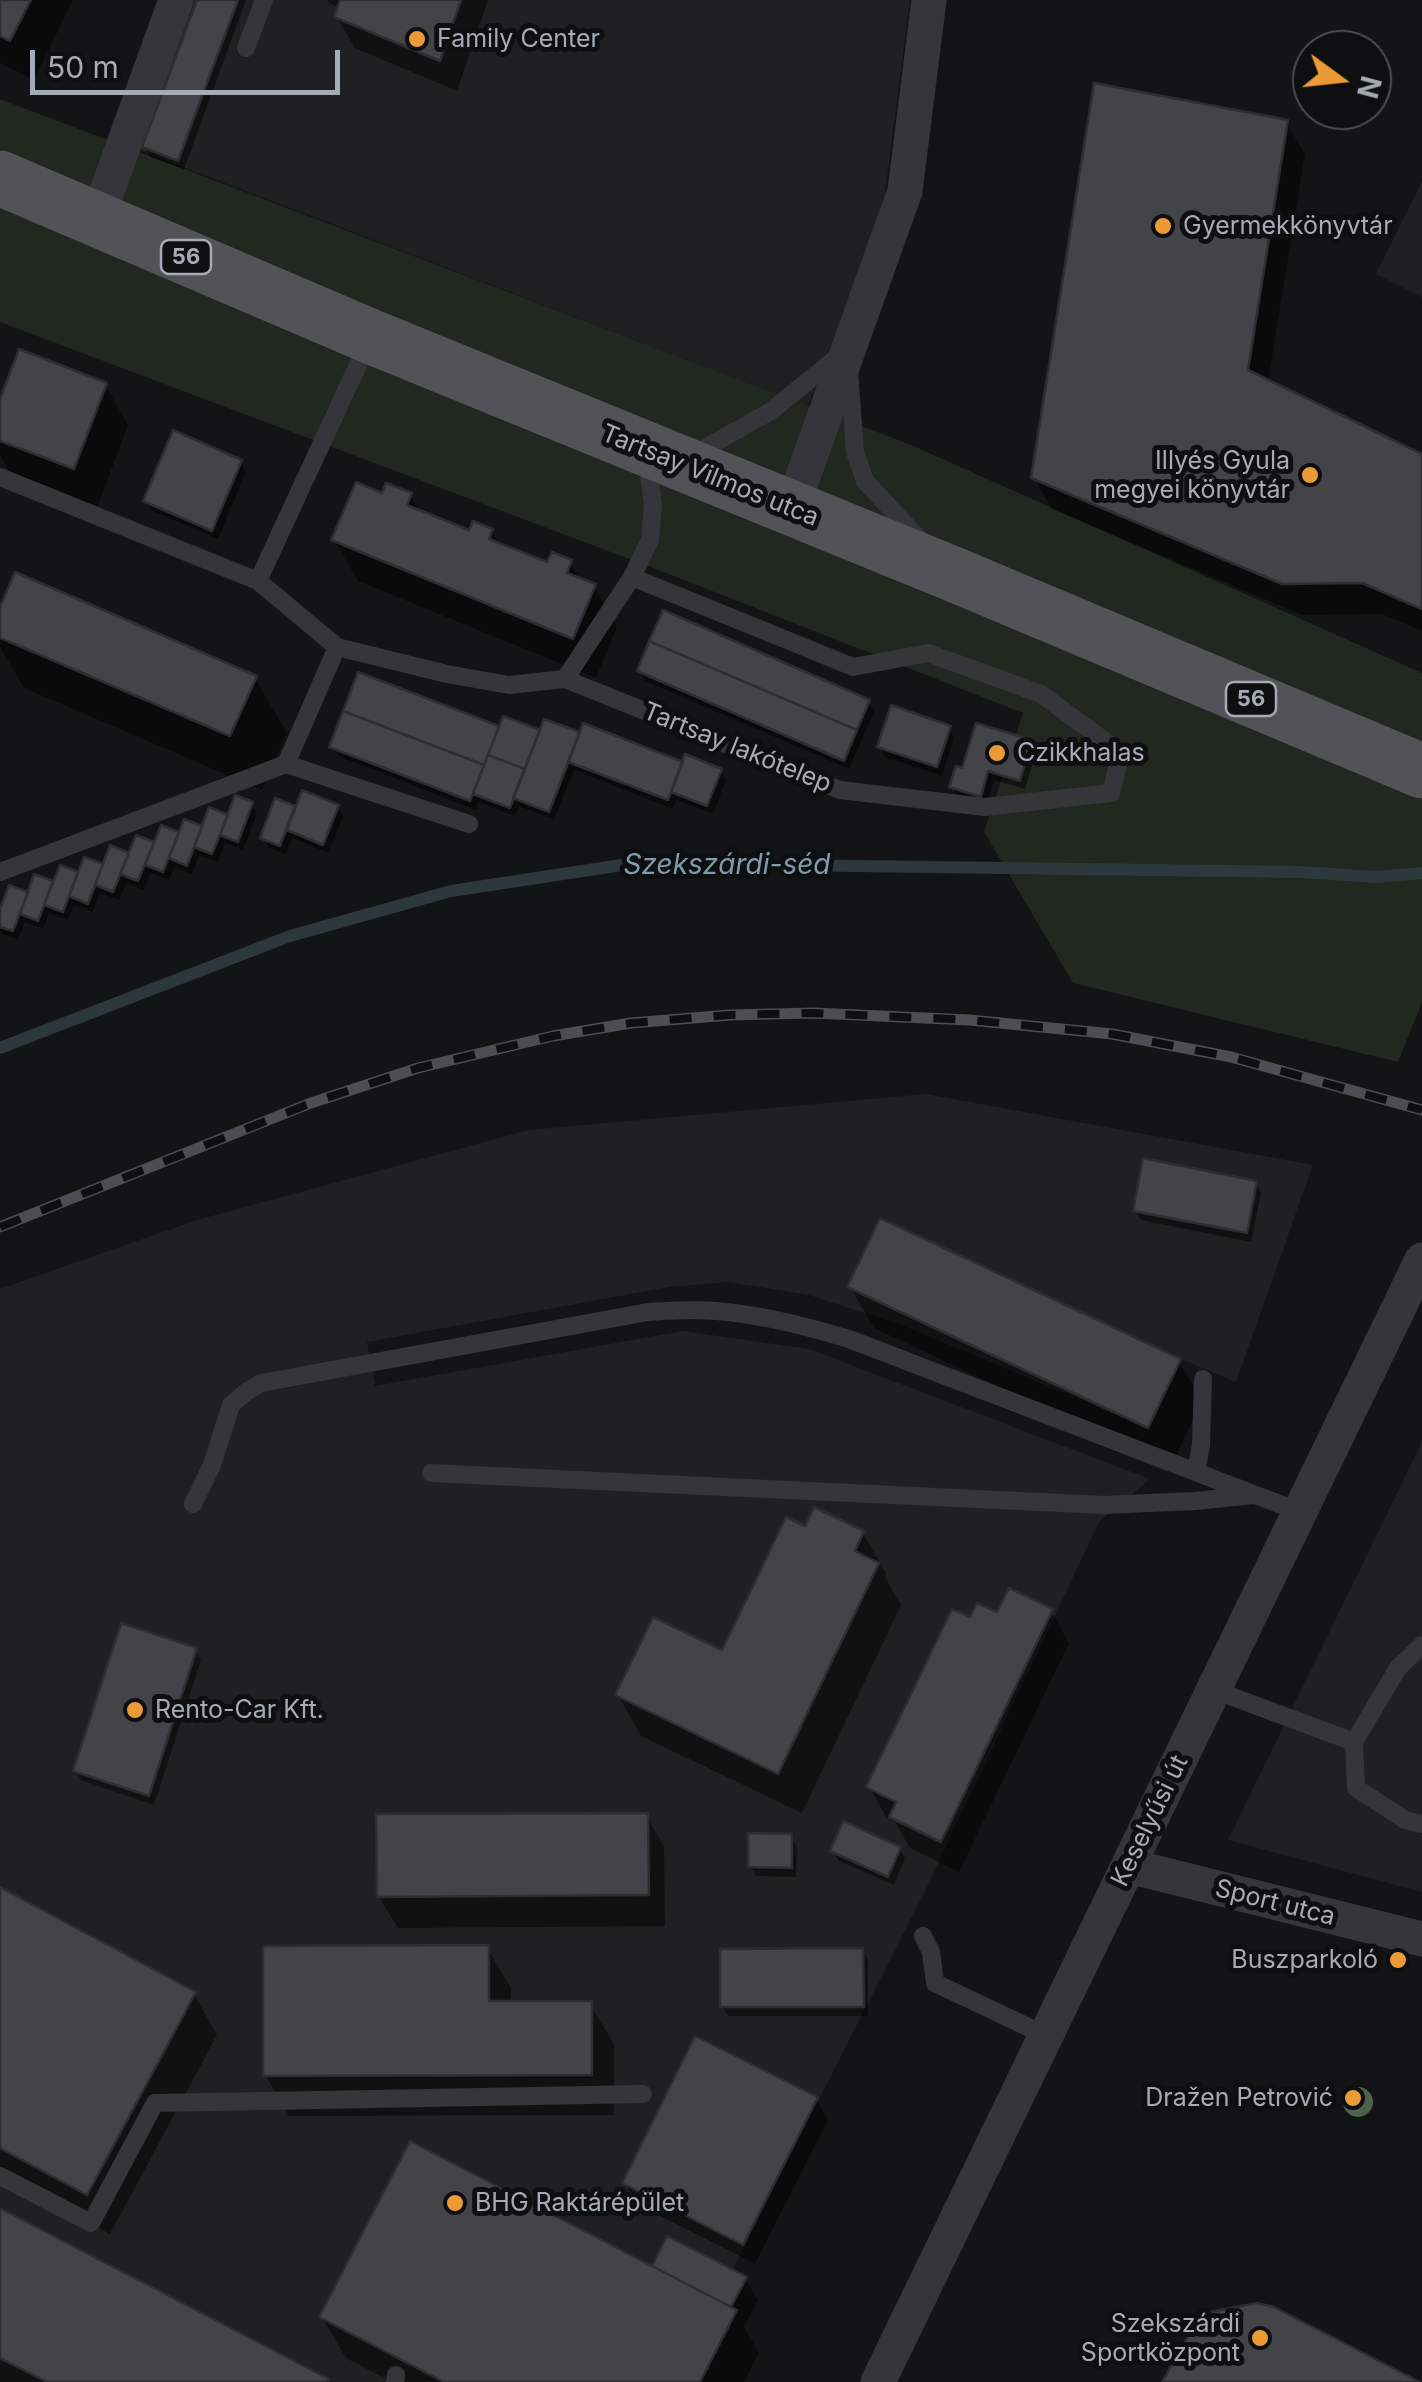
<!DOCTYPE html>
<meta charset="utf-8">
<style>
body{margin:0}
#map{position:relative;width:1422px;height:2382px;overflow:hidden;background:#131415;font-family:Inter,sans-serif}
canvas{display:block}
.north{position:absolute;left:1292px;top:30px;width:100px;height:100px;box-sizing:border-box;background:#0e0f10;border:2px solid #4b4e52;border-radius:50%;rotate:105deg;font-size:28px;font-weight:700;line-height:40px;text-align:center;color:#a6acb5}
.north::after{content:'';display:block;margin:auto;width:35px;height:45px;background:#eb9a36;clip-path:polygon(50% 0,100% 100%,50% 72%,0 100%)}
.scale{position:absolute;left:30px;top:50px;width:310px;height:45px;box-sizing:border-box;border:5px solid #a6acb5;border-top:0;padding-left:12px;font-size:30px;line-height:35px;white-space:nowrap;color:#a6acb5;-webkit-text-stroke:8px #0e0f10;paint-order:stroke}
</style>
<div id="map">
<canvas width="1422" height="2382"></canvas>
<div class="north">N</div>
<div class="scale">50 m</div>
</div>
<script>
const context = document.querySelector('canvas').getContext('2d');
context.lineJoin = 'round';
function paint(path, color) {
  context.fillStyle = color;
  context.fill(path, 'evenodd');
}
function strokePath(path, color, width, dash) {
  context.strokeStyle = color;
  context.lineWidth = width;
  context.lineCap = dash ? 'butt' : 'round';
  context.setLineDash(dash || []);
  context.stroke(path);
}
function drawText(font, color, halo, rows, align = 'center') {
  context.font = font + ' Inter,sans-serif';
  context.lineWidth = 10;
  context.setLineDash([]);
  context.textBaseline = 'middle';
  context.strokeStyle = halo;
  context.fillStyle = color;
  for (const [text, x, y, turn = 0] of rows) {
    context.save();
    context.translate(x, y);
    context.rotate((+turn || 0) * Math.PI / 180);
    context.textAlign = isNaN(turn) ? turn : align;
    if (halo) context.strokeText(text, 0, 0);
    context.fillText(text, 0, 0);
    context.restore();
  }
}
const built = new Path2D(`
 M188,0H910L883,208L808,406L133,148Z
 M1422,181V297L1376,274Z
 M926,1094L1313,1165L1236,1382L1181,1359L1148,1428L899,1324L809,1295L729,1282L669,1287L367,1342L375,1386L683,1331L809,1349L1150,1479L1099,1522L926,1889L732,2271L747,2277L732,2307L737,2310L700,2382H0V1289L197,1220L529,1130Z
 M1422,1442V1892L1228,1840Z`);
const green = new Path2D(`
 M0,99L909,444L1422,673V1002L1398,1062L1073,983L984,832L1023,713L661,571L0,322Z`);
const shadow = new Path2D(`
 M0,0H73L34,80L0,63Z
 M199,0H246L184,169L150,157L145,147Z
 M327,0H488L457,91L355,48L336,16L340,8L329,3Z
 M1286,122L1305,154L1268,382L1422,456V631L1382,614L1302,615L1052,509L1034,478Z
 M105,385L128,425L97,508L12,476L0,455V406Z
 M240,462L246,472L218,539L152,511L146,501Z
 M410,495L421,514L470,534L492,531L501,546L549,566L570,562L581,581L594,586L617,627L596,678L358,581L334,540L383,496Z
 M0,613L255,678L287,733L262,790L24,688L0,647Z
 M640,671L868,702L874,712L849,769L645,681Z
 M359,675L500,729L541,733L684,765L720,771L726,780L713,814L676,800L673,809L574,770L554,820L519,806L515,816L478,802L476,810L338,756L332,746Z
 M949,728L954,738L942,776L885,757L880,747Z
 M1030,742L1036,752L1025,789L994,780L986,805L958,796L952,787L964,771Z
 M277,801L297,809L337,807L343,817L328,853L292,838L286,854L269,848L263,838Z
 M251,804L257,814L243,850L225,843L218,862L199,856L192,874L174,867L169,880L150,873L144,890L126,883L119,900L100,893L93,912L74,905L68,920L49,913L43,929L25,922L18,940L2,934L0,930V916L29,895L36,877L55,884L61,868L79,875L104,867L130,856L137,838L155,845L162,828L180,835L203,829L229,818Z
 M1256,1183L1261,1193L1251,1242L1141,1220L1135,1210Z
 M850,1287L1179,1361L1202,1401L1171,1467L874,1328Z
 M806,1529L863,1533L886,1573L885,1577L901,1605L802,1813L641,1736L618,1695L723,1653Z
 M1051,1611L1069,1643L959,1872L910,1848L895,1822L887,1818L869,1787L971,1621L998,1616Z
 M195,1651L201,1660L154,1805L81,1780L75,1770Z
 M646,1815L664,1847L665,1926L398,1928L379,1897Z
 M791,1837L797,1847L796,1877L756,1876L750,1866Z
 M900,1849L905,1858L894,1885L839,1861L833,1851Z
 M0,1890L194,1994L217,2035L110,2234L0,2174Z
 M487,1948L511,1988V2004H590L614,2044V2115L289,2116L266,2076Z
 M862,1950L868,1960V2016H728L723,2007Z
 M816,2099L828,2120L755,2264L637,2204L625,2183Z
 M0,2211L327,2381L328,2382H0Z
 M668,2240L745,2279L758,2300L744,2327L759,2353L744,2382H392L346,2358L322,2317L653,2269Z`);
const stream = new Path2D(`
 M0,1048L290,936L451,891L635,863L1301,872L1376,877L1422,873`);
const building = new Path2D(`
 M0,0H31L10,41L0,36Z
 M197,0H238L178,161L142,147Z
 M340,0H461L440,61L334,17Z
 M1094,83L1288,120L1248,370L1422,454V609L1362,583L1282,584L1031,478Z
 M19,349L107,383L74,469L0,441V399Z
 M173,430L242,460L212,531L143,501Z
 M356,482L382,493L386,483L412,493L407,505L469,530L473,521L493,529L489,539L547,562L552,552L572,560L567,573L596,584L573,639L331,540Z
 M15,572L257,676L230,736L0,638V607Z
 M663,610L870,700L857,730L649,641Z
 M649,641L857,730L844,761L637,671Z
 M358,672L499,726L484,765L343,711Z
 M891,705L951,726L937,767L877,747Z
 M343,711L484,765L470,801L329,747Z
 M503,716L540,730L525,769L488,755Z
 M544,719L580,732L549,812L513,798Z
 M583,723L683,762L668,800L568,762Z
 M976,723L1032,740L1020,781L988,771L981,797L949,787L956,766L962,768Z
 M685,754L722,769L707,806L671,792Z
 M488,755L525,769L510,808L473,794Z
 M302,790L339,805L323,845L287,830Z
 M235,795L253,802L238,842L220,835Z
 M275,798L295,806L280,846L260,838Z
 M209,807L228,815L212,854L194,847Z
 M184,819L202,826L187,866L169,858Z
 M161,825L179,832L163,872L145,865Z
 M136,835L154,842L138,881L120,874Z
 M110,845L129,853L113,892L95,885Z
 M84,857L103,864L88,904L69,896Z
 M60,865L78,872L63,912L44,905Z
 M34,874L53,881L38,921L20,914Z
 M9,885L28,892L13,931L0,927V909Z
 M1143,1158L1257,1181L1247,1233L1133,1211Z
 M880,1218L1181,1359L1148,1428L847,1287Z
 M814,1507L864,1531L855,1551L879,1563L778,1774L615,1695L653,1617L722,1650L786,1517L805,1526Z
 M1009,1588L1053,1609L941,1842L889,1817L896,1802L866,1787L952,1609L970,1617L977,1603L997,1612Z
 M121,1623L197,1648L149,1796L73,1771Z
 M648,1813L649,1895L377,1897L376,1814Z
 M843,1821L901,1847L888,1877L830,1851Z
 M748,1833L792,1834V1868L748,1867Z
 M0,1887L196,1992L87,2195L0,2148Z
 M489,1945V2001H592V2075L263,2076V1946Z
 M863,1948L864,2007H720V1949Z
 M695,2036L818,2097L743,2245L622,2183Z
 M410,2141L737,2310L700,2382H444L319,2317Z
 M0,2208L329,2379L327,2382H47L0,2358Z
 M667,2236L747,2277L731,2307L652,2266Z
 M1257,2303L1274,2307L1420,2382H1162L1193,2327L1210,2312Z`);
const service = new Path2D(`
 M246,48L264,0
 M369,341L258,581L337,647L447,674L509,685L565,679L840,790L985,807L1111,793L1121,753L1041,694L928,653L853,667L632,577
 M849,371L855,452L865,481L921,541
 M691,456L771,411L839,356
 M0,477L258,581
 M565,679L632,577L650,540L653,504L647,459
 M286,764L469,824
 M0,872L286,764L337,647
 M1196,1471L1201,1445L1203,1379
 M431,1473L1104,1505L1195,1501L1254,1495
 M193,1504L212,1465L231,1405L246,1392L261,1383L648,1312C664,1311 680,1310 695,1310C747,1311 799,1324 849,1339L1300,1512
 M1422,1645L1398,1668L1354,1742L1356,1788L1405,1820L1422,1824
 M1214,1690L1354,1742
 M923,1936L931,1952L935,1983L1047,2036
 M0,2176L91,2223L155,2103L643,2094
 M395,2382L396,2375`);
const minor = new Path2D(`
 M97,219L176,0
 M791,510L905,191L929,0
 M1129,1866L1422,1939
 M878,2382L1422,1260`);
const primary = new Path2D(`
 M0,178L372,337L953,574L1422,771`);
const rail = new Path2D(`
 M0,1227L311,1103L418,1068L553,1036L631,1023L730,1015L813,1013L970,1020L1112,1034L1231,1057L1422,1110`);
const trees = [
 [1358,2102]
];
const markers = [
 [417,39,10,"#eb9a36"],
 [1163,226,10,"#eb9a36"],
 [1310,475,10,"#eb9a36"],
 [997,753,10,"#eb9a36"],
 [135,1710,10,"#eb9a36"],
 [1398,1960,10,"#eb9a36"],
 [1353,2098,10,"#eb9a36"],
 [455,2203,10,"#eb9a36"],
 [1260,2338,10,"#eb9a36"]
];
const shields = [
 [186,257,50],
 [1251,699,50]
];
const shieldNames = [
 ["56",186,257],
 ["56",1251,699]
];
const poiNames = [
 ["Family Center",437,39],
 ["Gyermekkönyvtár",1183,226],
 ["Illyés Gyula",1290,461,"right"],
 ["megyei könyvtár",1290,490,"right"],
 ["Czikkhalas",1017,753],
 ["Rento-Car Kft.",155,1710],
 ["Buszparkoló",1378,1960,"right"],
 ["Dražen Petrović",1333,2098,"right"],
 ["BHG Raktárépület",475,2203],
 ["Szekszárdi",1240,2324,"right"],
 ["Sportközpont",1240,2353,"right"]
];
const streetNames = [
 ["Tartsay Vilmos utca",710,476,22],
 ["Tartsay lakótelep",737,748,22],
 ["Keselyűsi út",1150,1821,-64],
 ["Sport utca",1275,1903,14]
];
const waterNames = [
 ["Szekszárdi-séd",727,866]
];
paint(built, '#202022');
paint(green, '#202820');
paint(shadow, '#0007');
strokePath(stream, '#2d383d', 12);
paint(building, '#424448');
strokePath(building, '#2e2e31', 2.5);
strokePath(service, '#35363a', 18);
strokePath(minor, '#35363a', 35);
strokePath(primary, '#515359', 55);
strokePath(rail, '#4c4e53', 11);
strokePath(rail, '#0e0f10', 8, [22]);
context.fillStyle = '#4e604e';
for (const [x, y] of trees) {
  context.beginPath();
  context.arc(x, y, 15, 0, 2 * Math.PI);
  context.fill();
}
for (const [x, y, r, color] of markers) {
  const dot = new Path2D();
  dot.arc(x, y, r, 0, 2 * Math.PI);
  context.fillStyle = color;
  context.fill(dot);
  strokePath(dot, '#0e0f10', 4);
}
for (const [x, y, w] of shields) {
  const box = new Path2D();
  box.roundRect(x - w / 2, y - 17, w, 34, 8);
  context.fillStyle = '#0e0f10';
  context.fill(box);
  strokePath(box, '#a6acb5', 2.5);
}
drawText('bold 22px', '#a6acb5', null, shieldNames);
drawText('25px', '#a6acb5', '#0e0f10', poiNames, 'left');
drawText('25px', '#a6acb5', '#0e0f10', streetNames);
drawText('italic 28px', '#7d9daf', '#0e0f10', waterNames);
</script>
